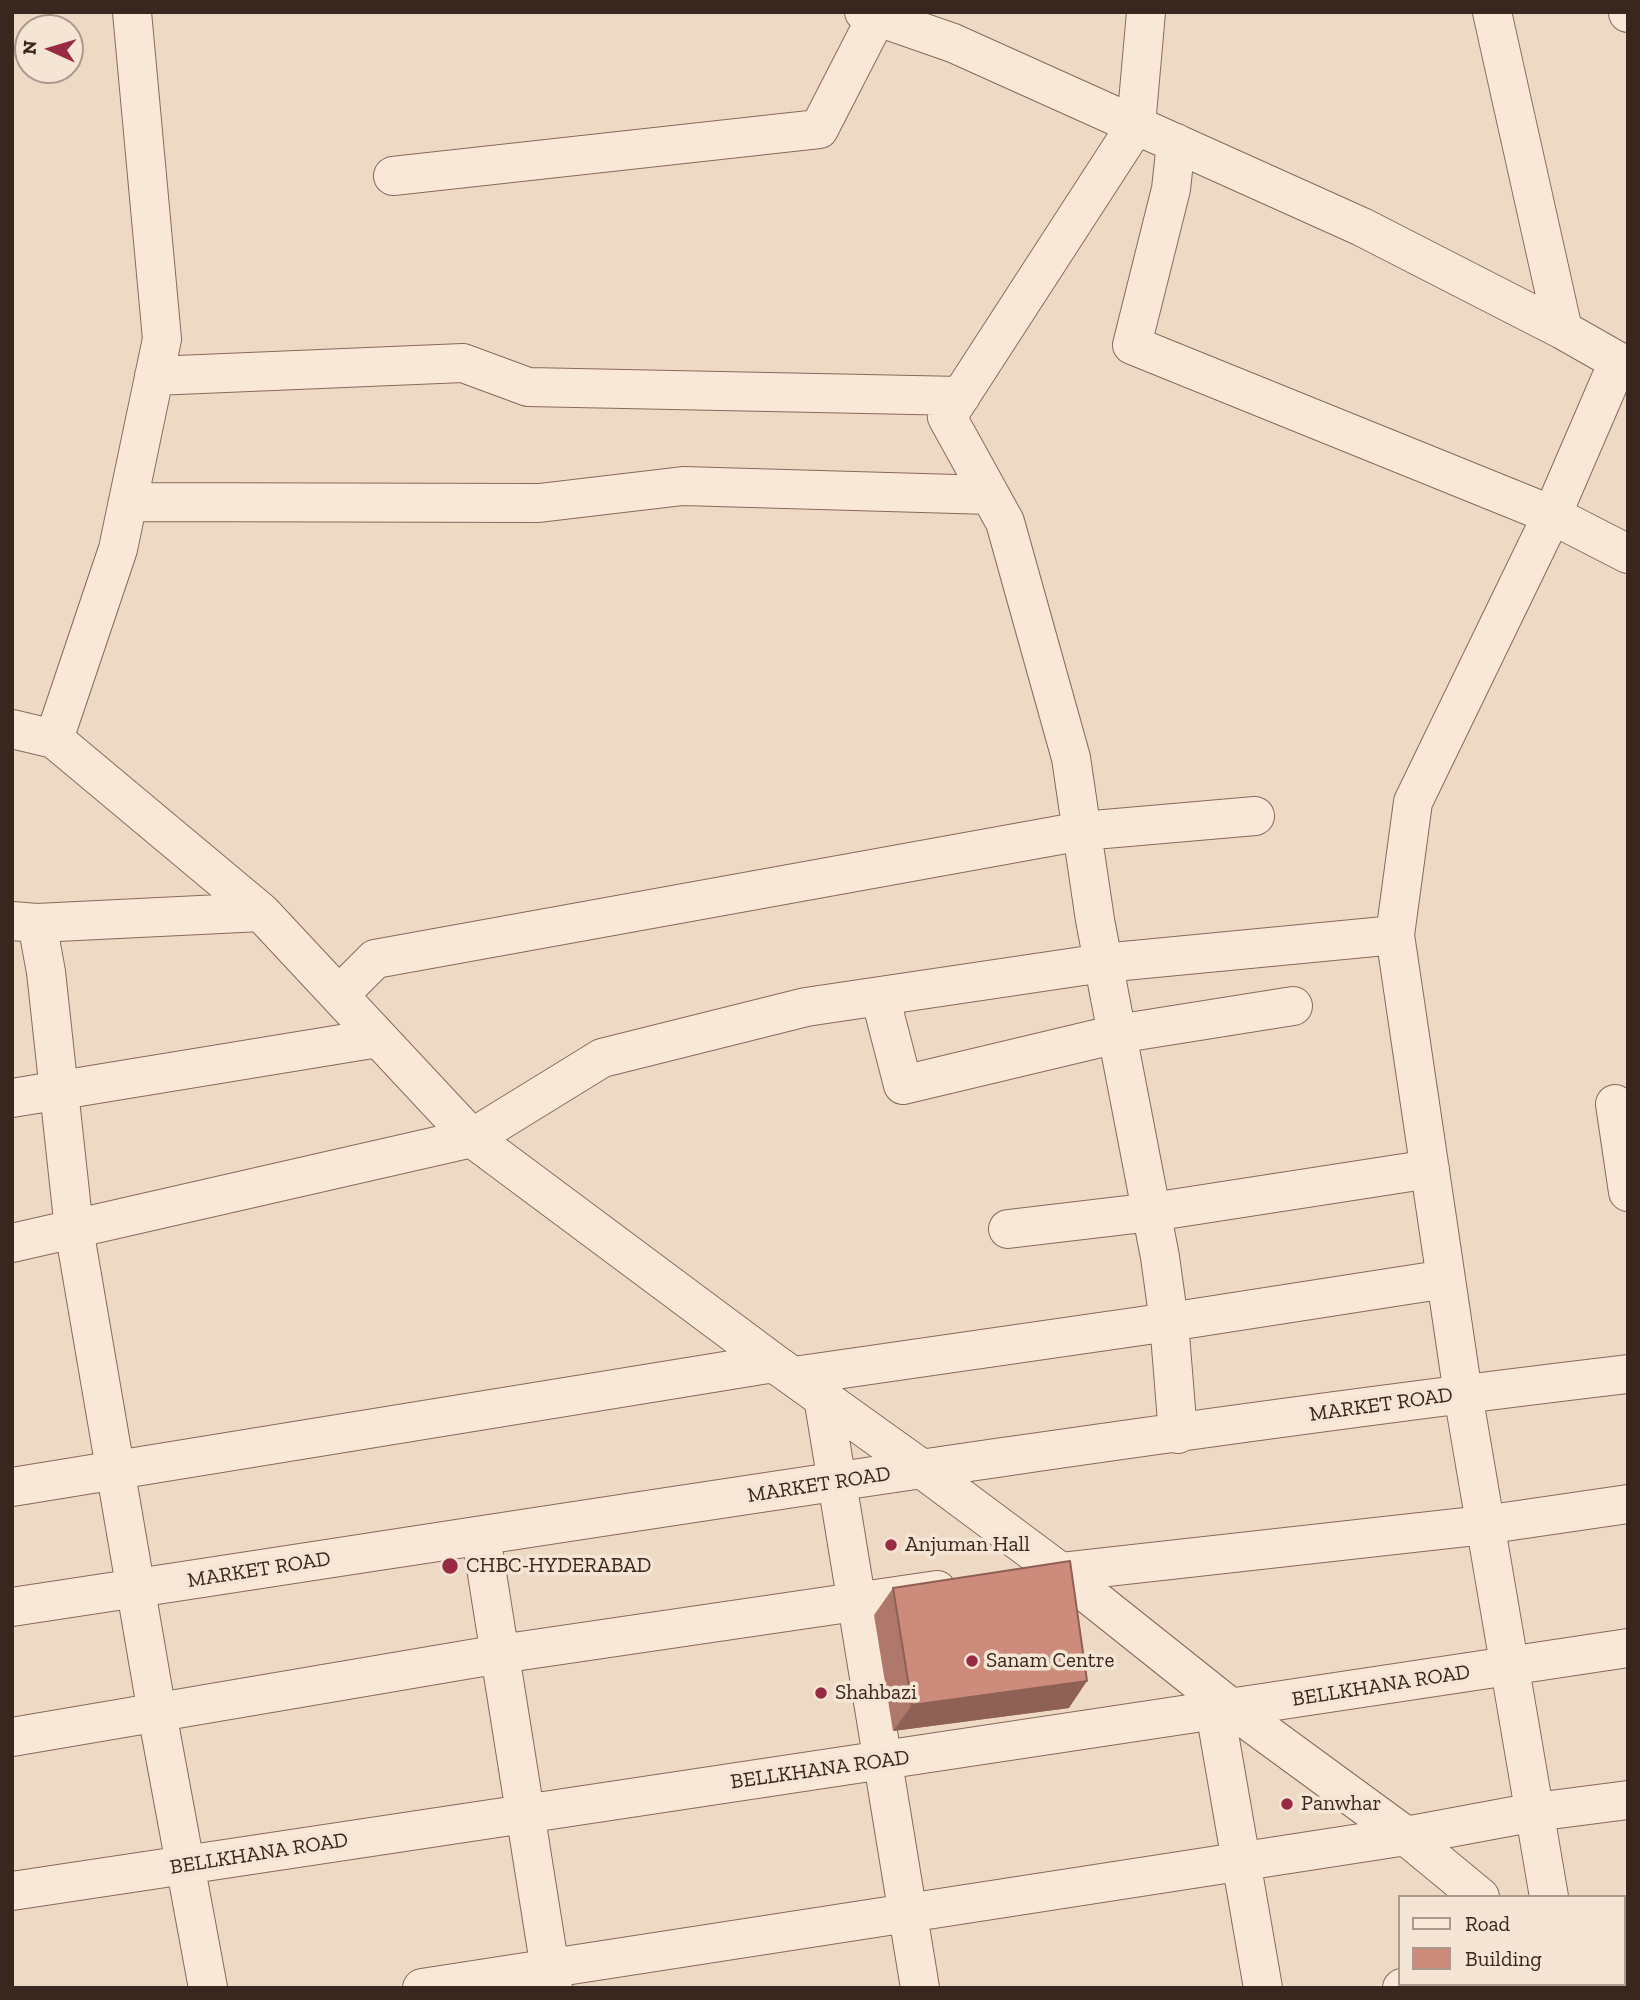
<!DOCTYPE html>
<style>
body{margin:0}
#map{position:relative;width:1640px;height:2000px;overflow:hidden;background:#eed9c5;font-family:"Zilla Slab",serif}
canvas{display:block}
.frame{position:absolute;inset:0;border:14px solid #39261f;pointer-events:none}
.legend{position:absolute;left:1398px;top:1895px;width:228px;height:91px;box-sizing:border-box;background:#f5e5d4;border:2px solid #aa998c;margin:0;padding:9px 12px;list-style:none;font-size:21px;color:#39261f}
.legend li{display:flex;align-items:center;gap:14px;height:35px}
.legend b{width:35px;border:2px solid #aa998c}
.north{position:absolute;left:14px;top:14px;width:70px;height:70px;box-sizing:border-box;background:#f5e5d4;border:2px solid #aa998c;border-radius:50%;rotate:274deg;font-size:19px;font-weight:700;line-height:28px;text-align:center;color:#39261f}
.north::after{content:'';display:block;margin:auto;width:24px;height:32px;background:#982b43;clip-path:polygon(50% 0,100% 100%,50% 72%,0 100%)}
</style>
<div id="map">
<canvas width="1640" height="2000"></canvas>
<div class="frame"></div>
<ul class="legend">
<li><b style="height:9px;background:#f9e8d8"></b>Road</li>
<li><b style="height:19px;background:#cc8b7b"></b>Building</li>
</ul>
<div class="north">N</div>
</div>
<script>
const context = document.querySelector('canvas').getContext('2d');
context.lineJoin = 'round';
function strokePath(path, color, width, dash) {
  context.strokeStyle = color;
  context.lineWidth = width;
  context.lineCap = dash ? 'butt' : 'round';
  context.setLineDash(dash || []);
  context.stroke(path);
}
function paint(path, color) {
  context.fillStyle = color;
  context.fill(path, 'evenodd');
}
function drawText(font, color, halo, rows, align = 'center') {
  context.font = font + ' "Zilla Slab",serif';
  context.lineWidth = 7;
  context.setLineDash([]);
  context.textBaseline = 'middle';
  context.strokeStyle = halo;
  context.fillStyle = color;
  for (const [text, x, y, turn = 0] of rows) {
    context.save();
    context.translate(x, y);
    context.rotate((+turn || 0) * Math.PI / 180);
    context.textAlign = isNaN(turn) ? turn : align;
    if (halo) context.strokeText(text, 0, 0);
    context.fillText(text, 0, 0);
    context.restore();
  }
}
const minor = new Path2D(`
 M864,12L953,43L1362,227L1563,330L1628,367
 M1146,12L1136,125L947,417L1005,522L1071,758L1095,920L1160,1257L1169,1322L1178,1434
 M1492,12L1563,330
 M1628,12V13
 M1176,143L1171,189L1132,345L1552,515L1628,554
 M393,176L819,129L879,12
 M154,376L463,363L528,387L961,396
 M128,502L539,503L683,486L990,495
 M12,729L54,739L261,912L472,1138L774,1363L922,1469L1059,1571L1231,1708L1406,1836L1480,1897
 M54,739L118,549L162,339L132,12
 M12,921L37,923L261,912
 M37,923L46,972L74,1229L157,1713L208,1988
 M339,995L375,959L1082,831L1255,816
 M880,996L903,1085L1117,1034L1293,1006
 M12,1098L378,1038
 M1615,1104L1628,1192
 M1008,1229L1152,1212L1430,1169
 M12,1243L472,1138L602,1058L806,1007L1103,963L1395,935
 M794,1376L1169,1322L1446,1279
 M823,1397L920,1988
 M12,1487L774,1363
 M481,1536L553,1988
 M1044,1574L1484,1525L1628,1504
 M12,1607C550,1526 1087,1438 1628,1374
 M1215,1711L1263,1988
 M12,1737L500,1654L937,1590
 M12,1891L1628,1648
 M1549,1897L1463,1394L1395,935L1413,802L1552,515L1618,362
 M1624,1952H1628
 M1594,1984L1599,1988
 M422,1988L1406,1836L1535,1812L1628,1800
 M1402,1988L1424,1984`);
const wall = new Path2D(`
 M893,1588L1069,1708L893,1731L874,1615Z`);
const shadedWall = new Path2D(`
 M1087,1681L1069,1708L893,1731L912,1705Z`);
const building = new Path2D(`
 M1070,1561L1087,1681L912,1705L893,1588Z`);
const markers = [
 [891,1545,7,"#982b43"],
 [450,1566,9,"#982b43"],
 [972,1661,7,"#982b43"],
 [821,1693,7,"#982b43"],
 [1287,1804,7,"#982b43"]
];
const streetNames = [
 ["MARKET ROAD",1381,1405,-8],
 ["MARKET ROAD",819,1485,-9],
 ["MARKET ROAD",259,1570,-9],
 ["BELLKHANA ROAD",1381,1686,-9],
 ["BELLKHANA ROAD",820,1770,-8],
 ["BELLKHANA ROAD",259,1854,-9]
];
const poiNames = [
 ["Anjuman Hall",905,1545],
 ["CHBC-HYDERABAD",466,1566],
 ["Sanam Centre",986,1661],
 ["Shahbazi",835,1693],
 ["Panwhar",1301,1804]
];
strokePath(minor, '#89695b', 40);
strokePath(minor, '#f9e8d8', 38);
paint(wall, '#af786a');
paint(shadedWall, '#8f6156');
paint(building, '#cc8b7b');
strokePath(building, '#8f6156', 2);
for (const [x, y, r, color] of markers) {
  const dot = new Path2D();
  dot.arc(x, y, r, 0, 2 * Math.PI);
  context.fillStyle = color;
  context.fill(dot);
  strokePath(dot, '#f5e5d4', 2.5);
}
drawText('21px', '#39261f', '#f5e5d4', streetNames);
drawText('21px', '#39261f', '#f5e5d4', poiNames, 'left');
</script>
